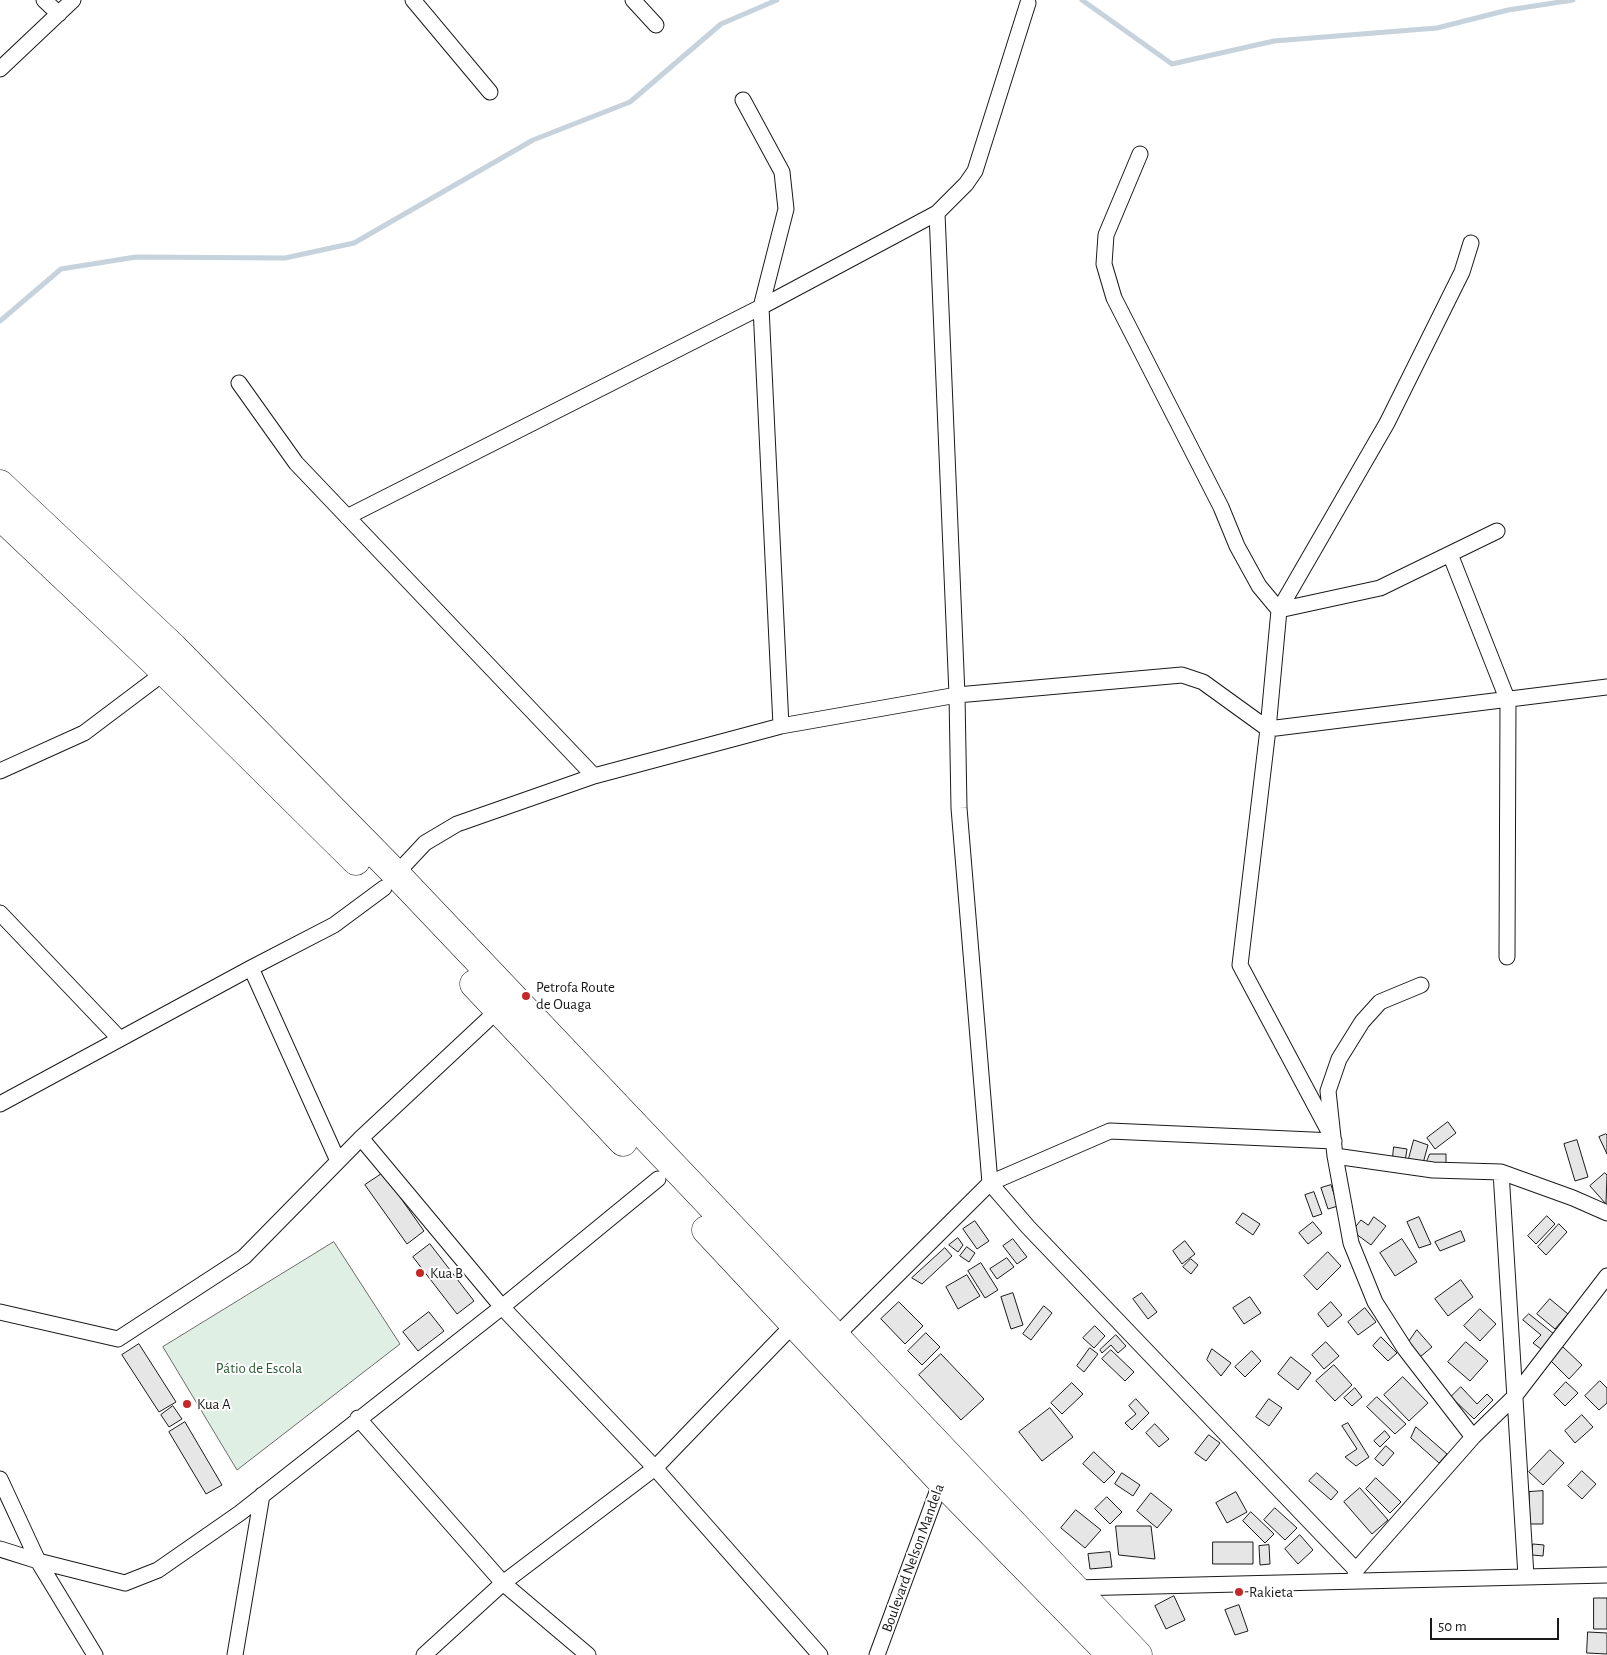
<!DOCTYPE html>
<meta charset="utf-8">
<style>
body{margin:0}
#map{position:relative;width:1607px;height:1655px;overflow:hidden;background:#fff;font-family:"Alegreya Sans",sans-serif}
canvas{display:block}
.scale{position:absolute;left:1430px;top:1618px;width:129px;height:22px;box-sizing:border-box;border:2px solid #1a1a1a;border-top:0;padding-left:6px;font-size:15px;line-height:18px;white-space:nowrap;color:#1a1a1a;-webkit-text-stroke:4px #fff;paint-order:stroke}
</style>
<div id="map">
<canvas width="1607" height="1655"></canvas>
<div class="scale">50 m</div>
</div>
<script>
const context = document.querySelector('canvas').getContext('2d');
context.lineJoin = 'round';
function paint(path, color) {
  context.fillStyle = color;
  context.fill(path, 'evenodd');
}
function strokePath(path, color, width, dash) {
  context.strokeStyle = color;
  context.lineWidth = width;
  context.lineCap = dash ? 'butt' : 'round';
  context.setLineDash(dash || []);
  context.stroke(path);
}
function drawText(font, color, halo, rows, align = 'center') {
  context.font = font + ' "Alegreya Sans",sans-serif';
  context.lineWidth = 4;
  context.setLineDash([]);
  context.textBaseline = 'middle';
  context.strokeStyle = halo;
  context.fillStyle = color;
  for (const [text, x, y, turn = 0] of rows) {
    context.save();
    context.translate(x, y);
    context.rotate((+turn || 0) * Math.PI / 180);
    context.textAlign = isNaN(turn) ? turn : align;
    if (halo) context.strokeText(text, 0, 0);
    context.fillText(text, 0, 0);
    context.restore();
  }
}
const green = new Path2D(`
 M334,1242L400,1344L237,1470L163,1347Z`);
const stream = new Path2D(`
 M1082,0L1172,64L1274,41L1437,28L1508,10L1573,0
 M0,321L61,269L136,257L285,258L354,243L533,140L630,102L721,24L777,0`);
const building = new Path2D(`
 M1448,1122L1456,1133L1435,1149L1427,1138Z
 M1606,1134L1607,1135V1154L1599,1137Z
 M1414,1140L1428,1145L1422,1167L1408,1162Z
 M1577,1140L1588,1177L1575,1181L1564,1144Z
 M1394,1147L1407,1149L1405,1162L1393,1156Z
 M1430,1154H1446V1166H1425Z
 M383,1173L424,1231L407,1244L365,1185Z
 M1605,1173L1607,1175L1606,1204L1590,1186Z
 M1331,1185L1338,1206L1328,1209L1321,1188Z
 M1314,1192L1322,1214L1313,1217L1305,1195Z
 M1243,1213L1260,1224L1253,1235L1236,1223Z
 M1547,1216L1555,1224L1536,1244L1528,1236Z
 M1374,1217L1386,1226L1371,1245L1352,1231L1361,1220L1368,1225Z
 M1419,1217L1431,1244L1419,1248L1407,1222Z
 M975,1221L989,1241L977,1249L963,1229Z
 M1313,1222L1322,1233L1308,1244L1299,1233Z
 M1559,1224L1567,1232L1546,1255L1538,1247Z
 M1461,1231L1465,1241L1440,1251L1435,1242Z
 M958,1238L963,1245L958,1252L949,1245Z
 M1013,1239L1027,1257L1017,1264L1003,1246Z
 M1402,1239L1417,1262L1395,1276L1380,1253Z
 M1185,1241L1195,1254L1182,1264L1173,1251Z
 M430,1244L474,1301L457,1314L413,1257Z
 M967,1247L975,1253L969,1262L960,1256Z
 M945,1248L952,1256L922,1284L912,1278Z
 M1328,1252L1341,1266L1317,1290L1304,1276Z
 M1007,1258L1014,1267L997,1279L990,1269Z
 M1191,1259L1198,1265L1191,1274L1183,1267Z
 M981,1263L998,1290L985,1298L968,1271Z
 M967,1275L980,1296L958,1309L946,1287Z
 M1461,1280L1473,1297L1448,1316L1435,1299Z
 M1013,1293L1023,1325L1011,1329L1001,1297Z
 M1142,1293L1157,1312L1148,1319L1133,1299Z
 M1250,1297L1261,1313L1244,1324L1233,1308Z
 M1550,1299L1568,1314L1555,1329L1537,1314Z
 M899,1302L923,1326L905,1344L881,1319Z
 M1331,1302L1342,1315L1328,1327L1318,1314Z
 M1044,1306L1052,1313L1031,1340L1023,1334Z
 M1365,1308L1376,1322L1358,1335L1348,1322Z
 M1480,1309L1496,1324L1480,1341L1464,1326Z
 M429,1312L444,1331L418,1351L403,1332Z
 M1529,1314L1554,1334L1541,1349L1533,1343L1541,1335L1523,1320Z
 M1095,1326L1105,1336L1094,1348L1083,1338Z
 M1417,1330L1432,1347L1420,1357L1408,1343Z
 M926,1333L940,1347L922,1365L908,1351Z
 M1116,1335L1126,1346L1118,1353L1111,1345L1102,1353L1100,1350Z
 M1381,1337L1397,1353L1388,1361L1373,1346Z
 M1326,1342L1339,1356L1324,1369L1312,1355Z
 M1466,1342L1488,1361L1470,1381L1448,1362Z
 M139,1344L176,1402L159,1412L122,1355Z
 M1563,1347L1582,1365L1569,1379L1550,1360Z
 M1090,1348L1098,1354L1084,1372L1077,1366Z
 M1212,1349L1231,1363L1221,1376L1207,1360Z
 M1111,1350L1134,1372L1125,1381L1102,1359Z
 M1252,1351L1261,1361L1245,1377L1235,1367Z
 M941,1354L984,1399L961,1420L919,1375Z
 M1291,1357L1311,1373L1298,1390L1278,1374Z
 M1334,1365L1352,1385L1335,1401L1316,1381Z
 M1403,1377L1428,1403L1409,1421L1384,1395Z
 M1600,1381L1607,1388V1403L1599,1410L1585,1396Z
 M1566,1382L1578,1393L1565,1406L1554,1395Z
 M1072,1383L1083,1394L1062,1414L1051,1403Z
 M1461,1387L1477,1404L1487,1394L1493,1400L1474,1419L1451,1397Z
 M1355,1388L1362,1397L1352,1406L1344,1398Z
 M1377,1397L1406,1424L1395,1434L1367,1407Z
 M1136,1399L1149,1413L1132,1430L1125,1423L1136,1414L1129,1406Z
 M1269,1399L1282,1408L1269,1426L1256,1417Z
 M173,1406L182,1419L169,1427L161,1415Z
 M1050,1408L1073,1437L1042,1461L1019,1432Z
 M1582,1415L1593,1427L1575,1443L1565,1431Z
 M185,1422L222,1485L206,1494L169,1432Z
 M1348,1423L1369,1457L1356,1466L1345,1457L1357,1449L1342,1426Z
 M1155,1424L1169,1439L1159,1447L1146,1433Z
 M1416,1427L1447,1454L1439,1463L1411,1438Z
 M1385,1431L1390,1437L1380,1447L1374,1441Z
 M1209,1435L1220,1443L1206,1461L1195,1453Z
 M1386,1446L1394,1453L1383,1466L1375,1459Z
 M1550,1450L1564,1463L1543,1485L1529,1472Z
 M1094,1452L1115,1472L1104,1483L1083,1464Z
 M1582,1471L1596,1484L1582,1499L1568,1486Z
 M1122,1473L1140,1485L1133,1496L1115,1484Z
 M1317,1473L1338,1492L1331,1500L1309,1481Z
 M1376,1478L1401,1502L1390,1513L1366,1489Z
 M1360,1488L1388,1520L1372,1534L1344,1502Z
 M1543,1491V1524H1530L1529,1492Z
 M1236,1492L1247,1512L1227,1523L1216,1503Z
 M1151,1493L1172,1510L1157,1528L1137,1511Z
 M1107,1497L1122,1512L1110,1524L1095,1509Z
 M1275,1508L1297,1528L1285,1540L1264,1520Z
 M1076,1510L1101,1530L1085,1548L1061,1528Z
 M1251,1512L1274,1534L1265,1543L1243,1521Z
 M1116,1526H1151L1155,1559L1119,1555Z
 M1300,1535L1313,1550L1298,1564L1285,1549Z
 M1213,1542H1253V1564H1213Z
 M1533,1544L1544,1545L1543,1556L1532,1555Z
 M1269,1545L1270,1564L1260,1565L1259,1546Z
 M1110,1552L1112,1567L1090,1569L1088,1554Z
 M1174,1596L1185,1620L1166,1629L1155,1606Z
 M1594,1598H1607V1629H1594Z
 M1239,1605L1248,1631L1235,1635L1225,1610Z
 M1588,1632L1607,1633V1654L1587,1653Z`);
const street = new Path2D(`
 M44,0L59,14
 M413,0L490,92
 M633,0L656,25
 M0,69L73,0
 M1140,154L1106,235L1104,264L1114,298L1221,507L1237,546L1259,586L1279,610L1380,588L1497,531
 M937,213L957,695L959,808L990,1183L1028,1227L1356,1570L1354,1580
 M239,383L296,463L594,776
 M347,517L761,307L786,209L782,172L743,100
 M1450,554L1508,701L1507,957
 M781,726L761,307L937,213L966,184L975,171L1028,3
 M0,771L84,733L165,672
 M396,874L425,843L457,824L594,776L781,726L957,695L1182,675L1203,682L1268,729L1607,687
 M0,913L119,1038
 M251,968L338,1161
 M1421,985L1380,1002L1362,1022L1339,1059L1328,1091L1335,1156L1351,1243L1375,1302L1405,1349L1473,1437
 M0,1104L251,968L334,925L384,888
 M361,1138L502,1307L655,1468L820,1655
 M1334,1141L1240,965L1268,729L1279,610L1387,423L1462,272L1471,243
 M1335,1156L1433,1170L1501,1172L1573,1198L1607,1213
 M1501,1172L1526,1576
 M0,1312L118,1339L244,1257L361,1138L498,1010
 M834,1338L990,1183L1110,1131L1334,1141
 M358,1418L503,1583L588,1655
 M0,1479L38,1561L95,1655
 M0,1549L38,1561L125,1583L158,1570L240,1513L502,1307L658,1179
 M1356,1570L1473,1437L1514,1397L1607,1276
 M1074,1588L1607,1575
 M235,1655L262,1495
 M424,1655L503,1583L655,1468L794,1324
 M877,1655L943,1476`);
const highway = new Path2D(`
 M0,484L173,647L396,874L1138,1655
 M0,516L165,672L356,861
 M474,984L623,1142
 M706,1230L941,1481L1111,1655`);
const markers = [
 [526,996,5,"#c62828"],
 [420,1273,5,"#c62828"],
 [187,1404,5,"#c62828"],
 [1239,1592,5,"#c62828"]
];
const poiNames = [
 ["Petrofa Route",536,987],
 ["de Ouaga",536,1004],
 ["Kua B",430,1273],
 ["Kua A",197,1404],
 ["Rakieta",1249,1592]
];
const parkNames = [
 ["Pátio de Escola",259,1368]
];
const streetNames = [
 ["Boulevard Nelson Mandela",913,1558,-70]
];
paint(green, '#e0efe3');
strokePath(green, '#6a6a6a', 1);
strokePath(stream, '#c6d2dc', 5);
paint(building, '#e6e6e6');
strokePath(building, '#1a1a1a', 1);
strokePath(street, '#1a1a1a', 17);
strokePath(highway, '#1a1a1a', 29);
strokePath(street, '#fff', 15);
strokePath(highway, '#fff', 28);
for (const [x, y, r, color] of markers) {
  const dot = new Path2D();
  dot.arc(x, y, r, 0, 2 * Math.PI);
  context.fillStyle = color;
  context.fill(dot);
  strokePath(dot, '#fff', 2);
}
drawText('15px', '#1a1a1a', '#fff', poiNames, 'left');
drawText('15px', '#2b5a34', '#fff', parkNames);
drawText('15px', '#1a1a1a', '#fff', streetNames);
</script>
